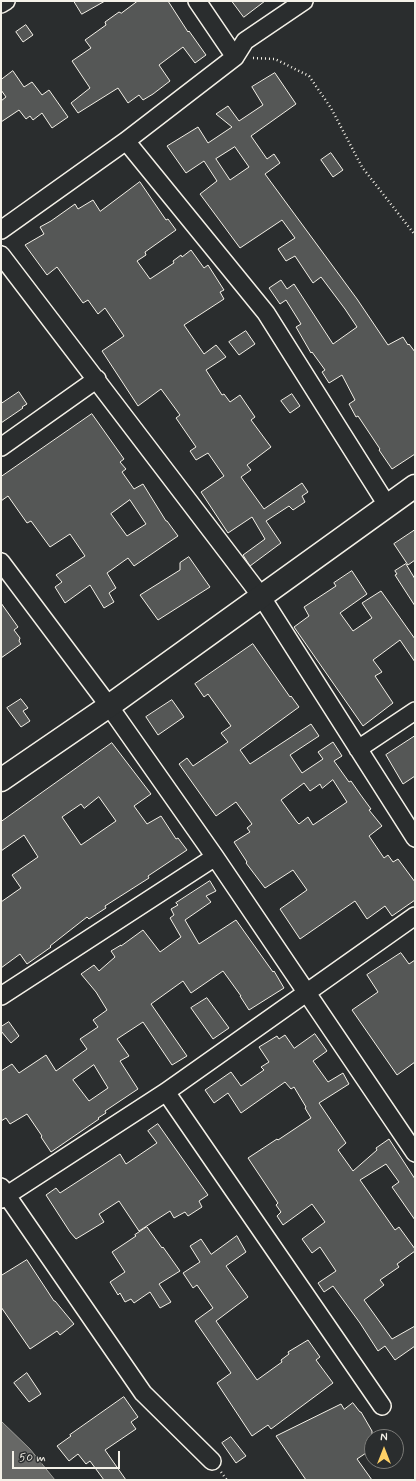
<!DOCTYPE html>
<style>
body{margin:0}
#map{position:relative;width:416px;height:1481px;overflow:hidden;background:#2a2d2e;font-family:Mynerve,sans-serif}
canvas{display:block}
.frame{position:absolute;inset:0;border:2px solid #f4f1e8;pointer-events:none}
.north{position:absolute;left:364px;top:1429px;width:40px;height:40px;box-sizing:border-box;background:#2a2d2e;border:1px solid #7b7b78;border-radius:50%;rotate:0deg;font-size:11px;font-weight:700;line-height:16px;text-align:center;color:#f4f1e8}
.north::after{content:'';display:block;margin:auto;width:14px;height:18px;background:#ffd166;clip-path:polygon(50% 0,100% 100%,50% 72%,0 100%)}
.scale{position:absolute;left:12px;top:1451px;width:108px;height:18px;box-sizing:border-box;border:2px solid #f4f1e8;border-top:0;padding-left:5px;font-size:12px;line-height:14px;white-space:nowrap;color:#f4f1e8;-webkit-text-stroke:3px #2a2d2e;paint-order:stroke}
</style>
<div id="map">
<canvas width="416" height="1481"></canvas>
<div class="frame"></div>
<div class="north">N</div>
<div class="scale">50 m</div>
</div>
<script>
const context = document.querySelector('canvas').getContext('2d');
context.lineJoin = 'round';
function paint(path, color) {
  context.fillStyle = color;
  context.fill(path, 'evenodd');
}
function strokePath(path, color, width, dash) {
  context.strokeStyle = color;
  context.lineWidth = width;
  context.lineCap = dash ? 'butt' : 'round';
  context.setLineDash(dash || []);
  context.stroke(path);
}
const water = new Path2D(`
 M1,1421L30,1449L55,1480H1Z`);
const building = new Path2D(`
 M74,1H105L82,14Z
 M138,1H168L188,32L189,31L206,55L195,63L183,47L159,65L170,81L153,94L143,100L139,95L128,103L118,88L78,113L71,103L90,88L72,61L91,48L85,40L106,25L105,22L119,12L121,13Z
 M232,1H265L244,17Z
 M26,25L33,35L23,42L16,32Z
 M13,71L24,87L32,82L42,95L49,90L68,117L52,128L42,113L33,120L30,116L26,119L19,110L1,122V101L6,97L1,90V80Z
 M275,73L296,104L251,136L267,159L274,154L280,163L265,174L357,299L388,345L403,337L408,345L409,344L415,352V454L392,469L379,450L380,449L358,416L356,417L349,404L355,400L342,375L329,383L322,372L325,370L312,352L311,353L296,327L301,324L286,300L280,304L269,288L281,280L287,289L294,284L333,344L357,327L345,309L321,277L313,283L295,256L286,261L278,249L295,238L282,220L240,248L200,194L217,181L204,161L186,173L167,146L198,127L208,143L232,127L216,114L228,106L239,121L263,105L252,87ZM235,147L249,167L230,180L216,159Z
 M331,153L343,170L333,177L321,160Z
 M140,182L166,220L168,219L176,230L145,252L146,255L137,261L150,279L174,263L173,261L181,255L182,257L191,250L204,268L208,265L224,290L220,292L224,299L184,325L204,354L216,345L226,357L206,370L222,395L224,394L230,402L240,395L255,417L251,420L271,447L247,465L251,470L241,477L264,509L302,483L308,492L302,496L305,502L293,510L289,506L266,521L281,543L250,566L243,555L265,539L252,517L228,533L201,492L224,476L208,453L196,460L190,451L196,447L176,418L180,415L161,389L138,406L102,351L124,336L105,308L98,314L88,300L83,303L57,267L47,275L25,245L44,234L40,227L51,221L75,204L78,209L93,200L100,211Z
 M246,331L255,344L239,355L229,342Z
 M19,392L27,404L22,407L23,408L1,423V404Z
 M292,394L300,406L290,413L281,401Z
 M92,414L124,459L120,462L126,469L122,472L134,489L143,484L166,521H167L178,536L134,566L128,558L107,573L116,588L109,593L114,602L104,608L90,585L65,603L55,587L62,582L56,575L85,556L70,534L50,547L31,521L27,523L8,496L1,501V477ZM130,500L146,524L127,536L111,514Z
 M415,530V560L408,565L394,544Z
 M189,557L210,587L158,620L140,595L180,570V563Z
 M406,564L415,579V606L395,575L397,574L395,571Z
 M352,571L367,594L340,613L353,631L372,618L362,603L381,591L415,639V662L400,640L373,660L382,672L375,676L393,703L363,726L294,627L309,616L304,607L336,586L334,583Z
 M1,603L18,627L14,630L20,638L19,641L21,644L1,658Z
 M253,644L290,697L291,696L299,707L240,750L250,764L311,724L319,736L290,755L302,773L323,759L318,752L333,742L342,756L334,761L349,782L351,781L360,794L371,809L369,810L382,826L369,836L384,858L388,855L393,862L398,859L415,882V900L392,916L385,906L367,919L355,901L300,939L280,909L307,890L293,870L265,888L246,863L247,862L234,842L250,832L247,828L252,824L236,802L216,816L179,764L187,758L193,766L228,742L221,733L231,726L208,694L204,697L195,684ZM333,780L347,802L313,825L308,817L299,824L297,822L281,800L304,783L310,791L320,784L322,788Z
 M21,699L28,708L23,711L30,721L21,727L7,708Z
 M172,700L184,717L158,735L146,717Z
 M415,736V776L403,784L386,755Z
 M112,743L151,794L134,806L147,824L161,816L176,839L178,838L187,850L148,876L149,878L105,906L106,908L89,919L87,917L50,946L51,947L27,964L20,954L1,968V902L21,888L12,875L38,857L24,835L1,851V822ZM99,797L116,821L81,845L62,817L81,804L84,808Z
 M210,881L216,891L206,896L211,902L185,920L199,944L236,920L273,972L274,971L284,988L249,1010L240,996H241L223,971L191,993L183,981L151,1004L187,1056L172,1065L143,1022L117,1039L129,1056L120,1061L138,1089L105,1111L106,1113L98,1118L99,1119L51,1152L41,1137L42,1136L27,1114L10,1124L6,1118L1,1121V1071L12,1064L19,1073L46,1055L56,1071L87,1049L80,1039L98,1027L93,1020L107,1010L96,992L81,974L94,965L99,971L115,957L111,951L121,945V946L143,930L160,952L181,937L170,918L174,915L171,909L178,905L176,903ZM94,1065L108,1088L89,1101L73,1080Z
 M401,953L409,964L415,960V1062L397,1075L352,1010L378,992L367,975Z
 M207,998L229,1028L213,1039L191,1008Z
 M9,1022L19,1036L11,1043L1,1031V1027Z
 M315,1034L327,1051L313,1061L328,1082L343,1073L349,1084L319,1103L346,1143L338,1150L353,1171L377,1150L376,1148L389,1139L415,1179V1220L392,1187L399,1182L386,1164L360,1180L395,1230L399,1227L415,1249V1251L397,1264L399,1267L380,1280L384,1285L364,1300L392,1339L415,1326V1346L395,1360L385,1346L378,1351L360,1323L333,1286L324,1292L318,1283L336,1271L320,1247L312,1253L302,1239L325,1222L312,1204L283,1225L277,1216L281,1212L276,1205L278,1203L248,1158L277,1139L278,1140L311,1118L305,1108L306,1107L294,1087L291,1089L285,1082L241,1113L228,1093L214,1103L205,1090L231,1072L241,1086L264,1070L261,1067L269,1062L259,1047L277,1036L279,1039L285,1035L294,1048Z
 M158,1124L208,1195L199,1201L202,1207L188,1216L185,1212L174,1218L170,1211L139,1231L119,1201L99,1214L104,1222L76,1239L70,1232L46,1195L56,1188L60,1193L120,1154L126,1164L157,1143L148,1131Z
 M147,1227L162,1248L163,1247L180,1271L159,1284L171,1302L160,1308L150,1292L134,1303L131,1299L125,1302L120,1293L118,1295L110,1282L125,1272L112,1252L136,1236L135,1235Z
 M237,1236L246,1252L226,1266L248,1297L216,1321L257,1380L282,1362L281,1360L289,1354L288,1352L308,1340L320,1357L316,1360L333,1383L271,1429L268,1425L252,1436L217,1383L231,1373L195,1321L213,1308L197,1285L193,1288L183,1273L200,1262L190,1246L201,1239L211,1254Z
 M27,1260L54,1301H55L74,1324L60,1335L57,1331L30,1349L1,1307V1276Z
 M27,1373L41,1394L29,1402L14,1383Z
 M124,1397L138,1417L131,1422L136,1429L105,1450L126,1480H104L90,1461L86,1464L78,1454L69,1461L57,1446L71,1436L70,1435Z
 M353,1403L360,1412H361L372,1431V1449L357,1459L372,1480H306L276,1436L341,1404L344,1409Z
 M231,1437L246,1456L236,1463L222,1443Z`);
const path = new Path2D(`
 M253,58L275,59L309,76L331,108L362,167L415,235
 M221,1472L227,1480`);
const street = new Path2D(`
 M197,1L235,57
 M1,4L6,1
 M126,141L266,313L387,505
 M1,230L126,141L235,57L245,41L304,1
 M1,255L261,596L415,838
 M1,447L97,379
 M1,562L109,706L215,857L415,1153
 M358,749L415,711
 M1,996L215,857
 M166,1092L382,1406
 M1,1187L143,1393L212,1461
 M1,1199L166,1092L415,916`);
const secondary = new Path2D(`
 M1,780L109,706L415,486`);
paint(water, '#676866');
strokePath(water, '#9f9f9a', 1);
paint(building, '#555756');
strokePath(building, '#f4f1e8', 1);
strokePath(street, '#f4f1e8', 20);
strokePath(secondary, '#f4f1e8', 25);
strokePath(path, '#f4f1e8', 2.5, [1, 3]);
strokePath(street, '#2a2d2e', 17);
strokePath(secondary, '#2a2d2e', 22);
</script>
